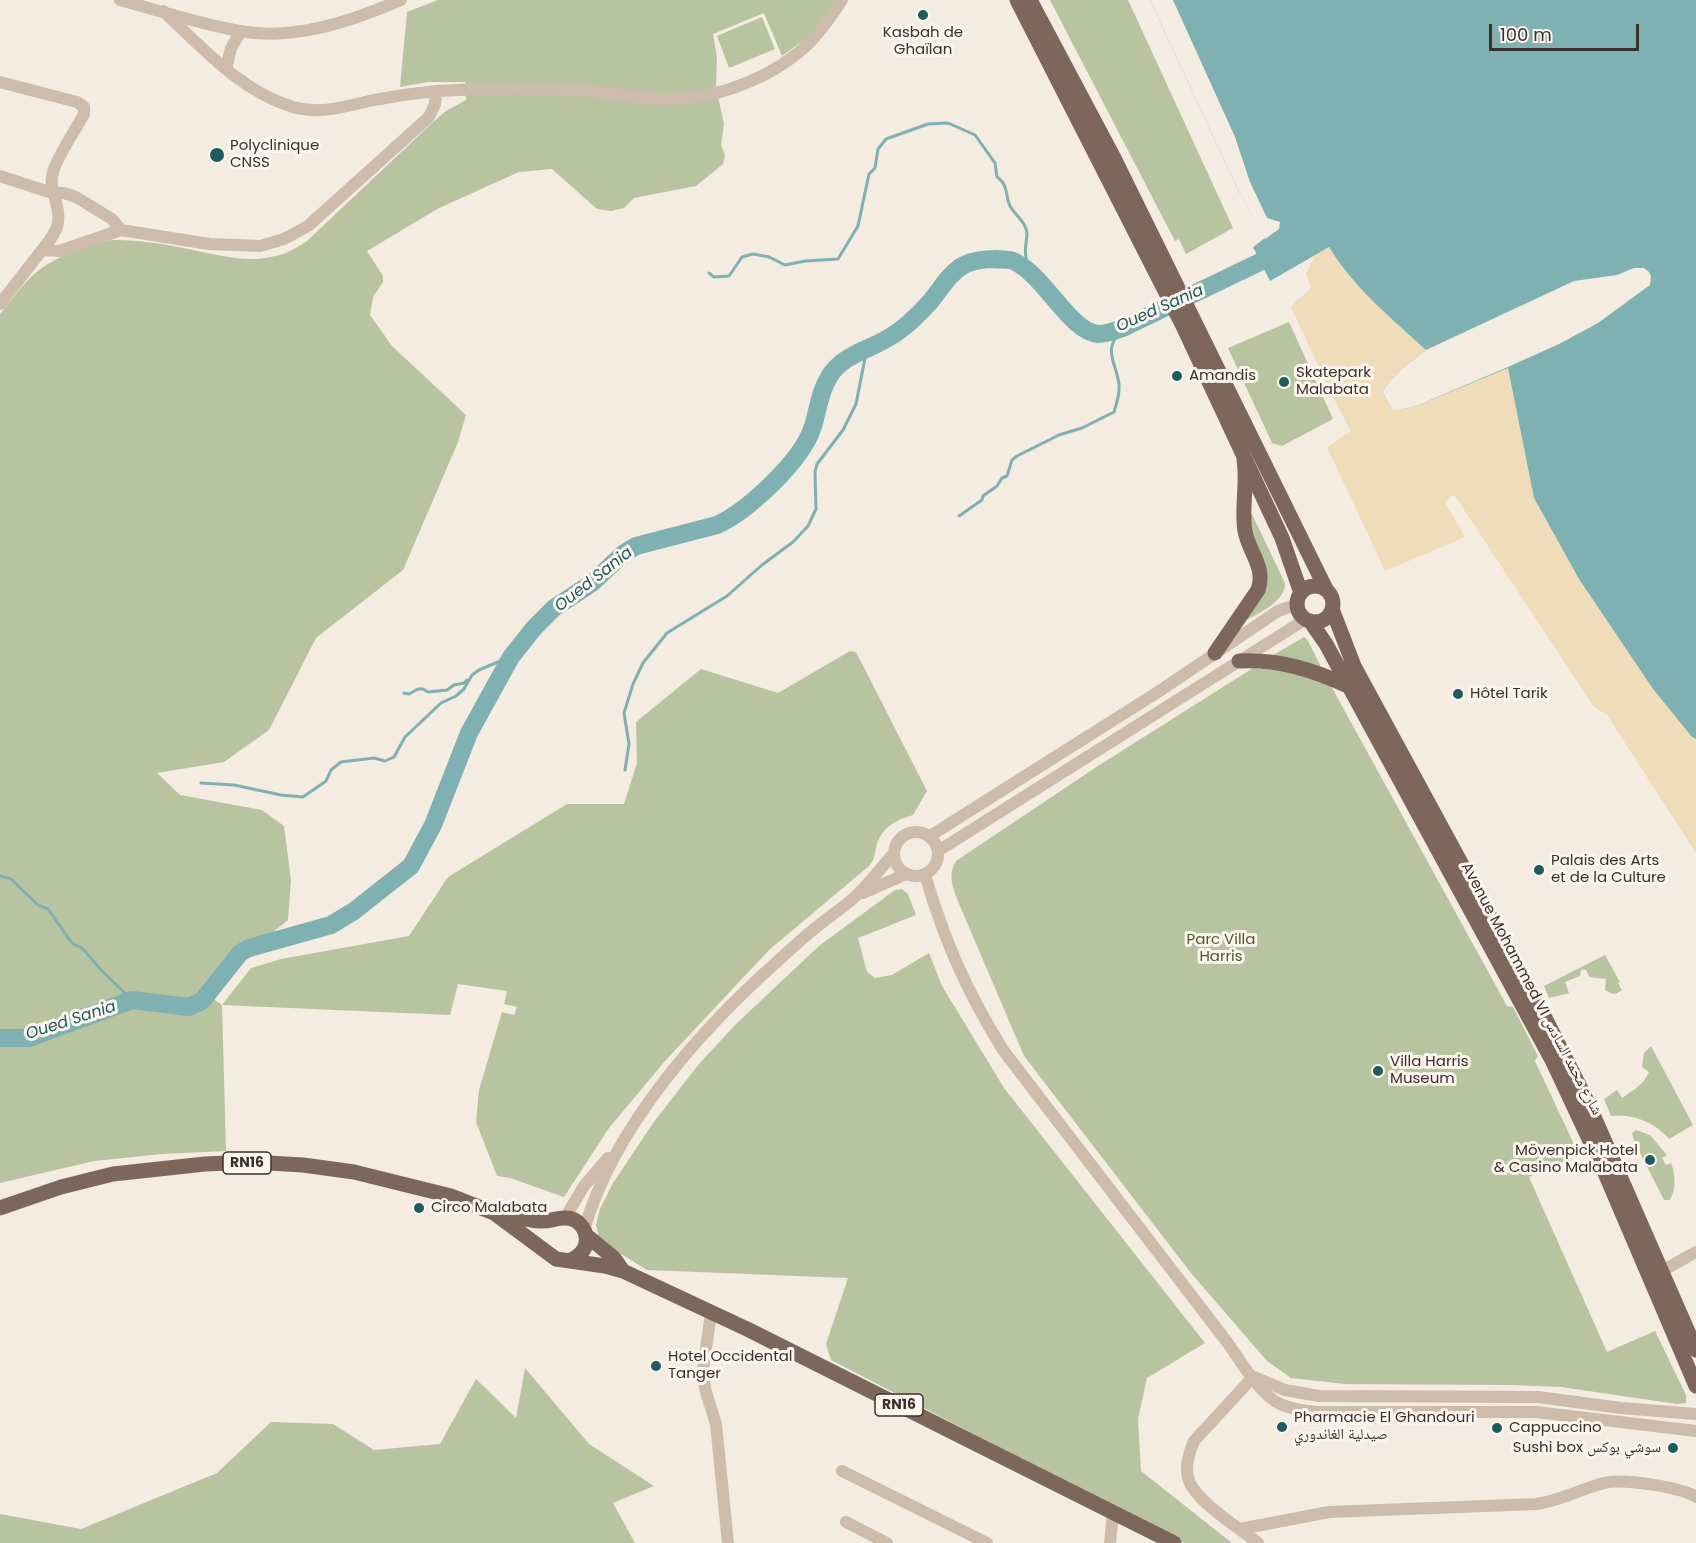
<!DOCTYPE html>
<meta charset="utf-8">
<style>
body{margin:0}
#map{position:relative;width:1696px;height:1543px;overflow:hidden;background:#f4ebe1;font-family:Poppins,sans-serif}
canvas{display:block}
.scale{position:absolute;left:1489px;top:24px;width:150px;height:27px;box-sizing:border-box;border:3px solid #3b302b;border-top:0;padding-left:8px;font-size:18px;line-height:21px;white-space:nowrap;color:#3b302b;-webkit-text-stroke:4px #fbf5ee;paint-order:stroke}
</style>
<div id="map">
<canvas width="1696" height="1543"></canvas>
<div class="scale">100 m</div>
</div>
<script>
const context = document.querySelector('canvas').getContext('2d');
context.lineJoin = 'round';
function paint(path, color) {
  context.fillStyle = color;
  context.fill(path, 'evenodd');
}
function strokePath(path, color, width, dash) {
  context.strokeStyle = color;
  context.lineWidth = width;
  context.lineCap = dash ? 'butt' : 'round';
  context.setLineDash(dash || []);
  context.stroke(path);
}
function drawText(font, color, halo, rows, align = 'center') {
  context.font = font + ' Poppins,"Noto Naskh Arabic",sans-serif';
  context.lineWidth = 6;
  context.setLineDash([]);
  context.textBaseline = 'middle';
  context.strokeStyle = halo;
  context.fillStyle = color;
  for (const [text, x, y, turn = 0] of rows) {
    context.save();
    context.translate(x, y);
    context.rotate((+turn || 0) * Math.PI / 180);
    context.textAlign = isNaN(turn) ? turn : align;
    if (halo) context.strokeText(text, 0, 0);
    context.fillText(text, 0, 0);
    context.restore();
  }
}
const green = new Path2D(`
 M438,0H837L808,37L782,56L764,13L713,34L717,57L716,88L724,124L721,145L725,155L723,164L696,186L634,198L624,208L611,211L597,209L552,169L519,172L439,208L367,251L383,276V282L373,297L370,315L392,346L466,415L458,442L403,570L316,638L269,730L224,762L157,773L180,795L262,810L284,826L291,880L288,920L267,937L241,946L200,990L222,1005L251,968L281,959L409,936L448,877L567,804H624L637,763L636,722L701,669L778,693L850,651L856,652L927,791L913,815C897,820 883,826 877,844C874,853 876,858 869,866L769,950L665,1061L609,1128L564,1197L510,1178L497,1176L476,1122L479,1090L502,1012L514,1015L517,1007L504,1004L507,991L458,984L450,1015L222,1005L226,1151L162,1154L94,1161L0,1183V314C12,299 24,282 39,270C54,258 97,239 116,240C139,240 165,244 188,249C214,254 244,263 270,257C285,255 295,249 307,241L432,123L446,111L466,100L465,82H428L400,87L407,12Z
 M1050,0H1128L1233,228L1186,254L1179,239L1175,241Z
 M762,17L775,49L729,68L717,36Z
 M1289,322L1333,419L1282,446L1272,443L1228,348Z
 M1248,506L1285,583C1285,603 1258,613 1243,622L1261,594Z
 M1304,637L1307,639L1323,671L1270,657Z
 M1253,668L1294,672L1331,686L1507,1006L1513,1007L1538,1056L1535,1061L1579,1155L1529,1177L1607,1352L1655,1331L1686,1395V1403L1677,1404L1561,1387L1511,1385L1345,1384L1291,1378L1267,1361L1191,1273L1024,1056L957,899C952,883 948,876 956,861L1098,766Z
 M902,889L908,894L916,915L858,938L867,972L875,978L892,975L929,953L942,986L1004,1088L1205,1343L1147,1378L1138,1419L1141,1471L1232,1543H1184L831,1360L826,1344L848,1278L647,1270L605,1244L599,1237L596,1225L600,1209L613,1183L653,1123L699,1064L736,1024L819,946L895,890Z
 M1605,955L1620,982L1618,983L1622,990L1616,994L1610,993L1605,990L1606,979L1589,977L1587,971L1584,969L1581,971L1580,976L1565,982L1569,993L1549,998L1544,986Z
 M1651,1046L1693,1125L1669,1139C1656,1123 1632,1113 1611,1116L1604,1099L1617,1090L1622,1098L1635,1089L1644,1081L1649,1072L1642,1067L1644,1053Z
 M1636,1130L1650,1135L1667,1155L1662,1158L1666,1165L1671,1163C1676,1176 1676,1188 1670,1200H1664L1634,1141L1632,1133Z
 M525,1368L589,1444L654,1486L613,1503L635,1543H0V1514L81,1529L217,1473L271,1422L333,1424L374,1450L440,1444L476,1379L516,1418Z`);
const sand = new Path2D(`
 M1329,247C1354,288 1392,319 1426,350L1388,382L1393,411L1416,406L1508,367L1534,498L1579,579L1653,689L1692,737L1696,739V853L1607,715L1594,707L1455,496H1450L1445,503L1465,537L1385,571L1327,447L1351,431L1340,411L1291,308C1296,298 1305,297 1311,286L1306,274L1315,255Z`);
const water = new Path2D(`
 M1150,0H1696V739L1692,737L1653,689L1579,579L1534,498L1508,368L1416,406L1393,411L1382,391L1401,369L1426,350C1392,319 1354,288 1329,247L1270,281L1253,247L1265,238L1238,190Z`);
const pier = new Path2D(`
 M1150,0H1173L1235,137L1250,182L1267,218L1280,222L1279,229L1265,239L1238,190Z
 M1634,268H1644L1649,272L1651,277L1650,285L1598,323L1559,344L1508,367L1416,406L1393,411L1382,391L1401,369L1426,350L1574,281L1617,275Z`);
const stream = new Path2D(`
 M709,273L714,277L729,276L742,257L753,254L769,257L785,265L805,261L838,259L858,226L869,174L875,168L878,149L886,139L928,124L948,123L975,135L995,163L997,177C1009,185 1005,196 1010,206C1015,215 1027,223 1027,234C1027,238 1026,241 1026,244C1024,257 1027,264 1034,275
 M959,516L982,500L983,496L997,486L1002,478L1007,476L1012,460L1017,456L1059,435L1082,428L1114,412C1117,402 1120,394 1119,384C1115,358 1101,350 1125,327
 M404,693L409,694L418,689H423L428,692L447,690L454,685L464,683L467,680
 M625,770L629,744L624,713L633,684L643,663L667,633L727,596L762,565L793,542L808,526L816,509L815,472L817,464L843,430L856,404L867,348
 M201,783L234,785L281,795L303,797L326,781L331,770L341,762L374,758L385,761L394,757L405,737L441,703L456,696L464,689L472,675L479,670L512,656
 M0,876L11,879L38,905L48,909L72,943L83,949L101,970L133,1001`);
const river = new Path2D(`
 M0,1038H29L132,1000L189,1007L202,1001L240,953L249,948L331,925L354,911L411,866L433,825L469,733L511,657L534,628L554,608L592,583L623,554L636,546L717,525C748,511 801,461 812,429C818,412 819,393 829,377C842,354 873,349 893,335C906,327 920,313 930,302C941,289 949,273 964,265C974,260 985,259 995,259C1001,260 1008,259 1013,261C1043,273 1070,332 1098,334C1107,334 1117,330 1125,327L1260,262`);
const minor = new Path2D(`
 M120,0C160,11 200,24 240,31C294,41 352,21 401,0
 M163,11C202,47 241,92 293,107C321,115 346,106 374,100C395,96 416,93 437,91C486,88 537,88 587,91C616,93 644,100 673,99C722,98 778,75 812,40C823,28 833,14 842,0
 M226,69L231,48L241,31
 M0,82L77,102L84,107V114C75,131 59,153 53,172C47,190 63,207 57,227C54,236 48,242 42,250
 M0,176L52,193H64L76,197L112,219L121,230
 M0,304L42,250L59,251L121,230L209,244L260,246L284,239L308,226L429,117L435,104L436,91
 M894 854a22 22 0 1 1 44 0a22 22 0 1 1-44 0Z
 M930,836L1158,692L1278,611L1298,604
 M938,851L1306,619
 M925,875C945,942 966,990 1003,1050L1227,1342C1240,1360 1260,1395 1280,1404C1291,1409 1305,1411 1317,1412H1536L1696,1431
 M863,893L906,874
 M565,1218L584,1186L608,1158
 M584,1230C614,1126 701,1029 780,959C793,947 805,936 818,926C831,915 846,906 858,894C871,881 882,867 894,853
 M1662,1271L1696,1252
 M711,1313L703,1370L705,1389L716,1424L728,1543
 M1253,1377L1194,1441C1189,1452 1184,1469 1189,1481C1197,1502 1239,1528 1258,1543
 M1254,1377L1285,1390L1319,1396L1538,1397L1621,1408L1696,1414
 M842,1471L987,1543
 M846,1522L887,1543
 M1240,1529L1329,1512L1537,1504C1562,1500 1581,1489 1604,1483C1622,1478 1681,1487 1696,1497
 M1110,1543L1113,1513`);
const major = new Path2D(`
 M1017,0L1183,326L1282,538L1301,593
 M1030,0L1114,158L1326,589
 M1297 604a18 18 0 1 1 36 0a18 18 0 1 1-36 0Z
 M1332,609L1354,666L1542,1012L1588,1103L1696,1350
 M1310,621L1326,644L1553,1062L1605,1173L1696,1386
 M1215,653L1258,590C1266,567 1249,553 1245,531C1241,508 1248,483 1244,460
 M1239,661C1279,659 1314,670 1350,687
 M0,1208L61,1187L113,1174L205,1164L251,1162L303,1165L354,1172L451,1196L494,1213L556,1259L605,1266L623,1271L747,1329L1174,1543
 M494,1213C512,1214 523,1220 540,1221C548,1222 556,1218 564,1218C577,1217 588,1229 586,1243C585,1251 579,1256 571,1260
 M586,1235L614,1258L623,1271`);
const markers = [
 [923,15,6,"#1f5a5e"],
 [217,155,8,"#1f5a5e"],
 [1177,376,6,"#1f5a5e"],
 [1284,382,6,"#1f5a5e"],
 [1458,694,6,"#1f5a5e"],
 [1539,870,6,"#1f5a5e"],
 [1378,1071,6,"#1f5a5e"],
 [1650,1160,6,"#1f5a5e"],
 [419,1208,6,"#1f5a5e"],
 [656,1366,6,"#1f5a5e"],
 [1282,1427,6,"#1f5a5e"],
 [1497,1428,6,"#1f5a5e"],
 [1673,1448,6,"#1f5a5e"]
];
const shields = [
 [247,1163,48],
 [899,1405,48]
];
const shieldNames = [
 ["RN16",247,1163],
 ["RN16",899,1405]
];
const poiNames = [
 ["Kasbah de",923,33,"center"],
 ["Ghaïlan",923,50,"center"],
 ["Polyclinique",230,146],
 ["CNSS",230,163],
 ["Skatepark",1296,373],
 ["Malabata",1296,390],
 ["Amandis",1189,376],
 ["Hôtel Tarik",1470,694],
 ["Palais des Arts",1551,861],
 ["et de la Culture",1551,878],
 ["Villa Harris",1390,1062],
 ["Museum",1390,1079],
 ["Mövenpick Hotel",1638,1151,"right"],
 ["& Casino Malabata",1638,1168,"right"],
 ["Circo Malabata",431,1208],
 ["Hotel Occidental",668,1357],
 ["Tanger",668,1374],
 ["Pharmacie El Ghandouri",1294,1418],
 ["صيدلية الغاندوري",1294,1435],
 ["Cappuccino",1509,1428],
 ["Sushi box سوشي بوكس",1661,1448,"right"]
];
const parkNames = [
 ["Parc Villa",1221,940],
 ["Harris",1221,957]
];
const streetNames = [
 ["Avenue Mohammed VI شارع محمد السادس",1531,989,62]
];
const waterNames = [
 ["Oued Sania",1160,309,-24],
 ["Oued Sania",594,580,-38],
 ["Oued Sania",71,1021,-18]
];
paint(green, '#b8c4a0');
paint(sand, '#efdcb8');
paint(water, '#7fb0b2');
paint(pier, '#f4ebe1');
strokePath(stream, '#7fb0b2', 3);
strokePath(river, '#7fb0b2', 18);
strokePath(minor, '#cdbbac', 12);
strokePath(major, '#7d675c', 15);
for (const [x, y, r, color] of markers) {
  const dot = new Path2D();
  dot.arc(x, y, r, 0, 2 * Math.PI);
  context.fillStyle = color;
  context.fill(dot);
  strokePath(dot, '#fbf5ee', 2);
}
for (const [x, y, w] of shields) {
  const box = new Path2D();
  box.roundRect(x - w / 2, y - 11, w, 22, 4.5);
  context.fillStyle = '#fbf5ee';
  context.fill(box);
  strokePath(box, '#3b302b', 1.5);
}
drawText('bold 14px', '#3b302b', null, shieldNames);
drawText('15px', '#3b302b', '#fbf5ee', poiNames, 'left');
drawText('15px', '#4a5a2e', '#fbf5ee', parkNames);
drawText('15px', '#3b302b', '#fbf5ee', streetNames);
drawText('italic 16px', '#1f5a5e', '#fbf5ee', waterNames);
</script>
